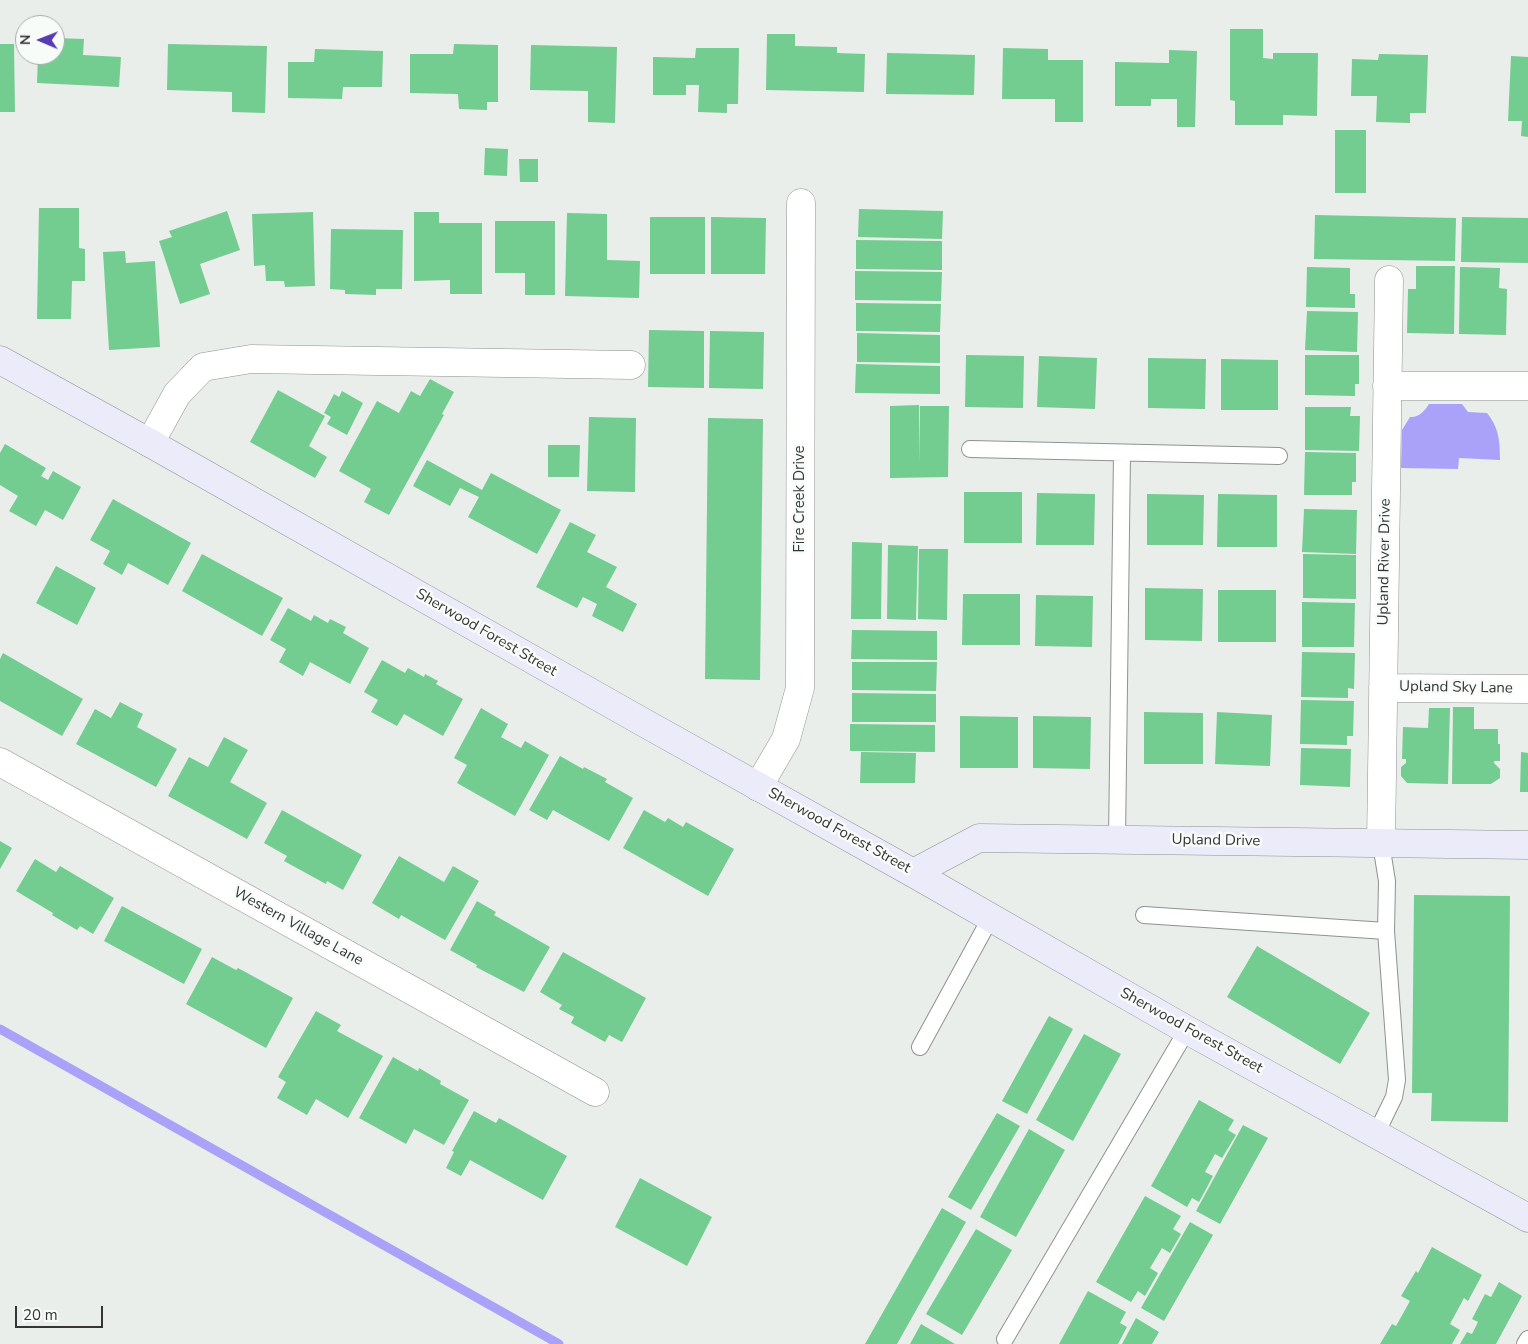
<!DOCTYPE html>
<style>
body{margin:0}
#map{position:relative;width:1528px;height:1344px;overflow:hidden;background:#eaeeeb;font-family:"Nunito Sans",sans-serif}
canvas{display:block}
.north{position:absolute;left:15px;top:15px;width:50px;height:50px;box-sizing:border-box;background:#f8fcf9;border:1px solid #aaacaa;border-radius:50%;rotate:271deg;font-size:14px;font-weight:700;line-height:20px;text-align:center;color:#343534}
.north::after{content:'';display:block;margin:auto;width:18px;height:22px;background:#573bb3;clip-path:polygon(50% 0,100% 100%,50% 72%,0 100%)}
.scale{position:absolute;left:15px;top:1306px;width:88px;height:22px;box-sizing:border-box;border:2px solid #343534;border-top:0;padding-left:6px;font-size:15px;line-height:18px;white-space:nowrap;color:#343534;-webkit-text-stroke:4px #f8fcf9;paint-order:stroke}
</style>
<div id="map">
<canvas width="1528" height="1344"></canvas>
<div class="north">N</div>
<div class="scale">20 m</div>
</div>
<script>
const context = document.querySelector('canvas').getContext('2d');
context.lineJoin = 'round';
function paint(path, color) {
  context.fillStyle = color;
  context.fill(path, 'evenodd');
}
function strokePath(path, color, width, dash) {
  context.strokeStyle = color;
  context.lineWidth = width;
  context.lineCap = dash ? 'butt' : 'round';
  context.setLineDash(dash || []);
  context.stroke(path);
}
function drawText(font, color, halo, rows, align = 'center') {
  context.font = font + ' "Nunito Sans",sans-serif';
  context.lineWidth = 5;
  context.setLineDash([]);
  context.textBaseline = 'middle';
  context.strokeStyle = halo;
  context.fillStyle = color;
  for (const [text, x, y, turn = 0] of rows) {
    context.save();
    context.translate(x, y);
    context.rotate((+turn || 0) * Math.PI / 180);
    context.textAlign = isNaN(turn) ? turn : align;
    if (halo) context.strokeText(text, 0, 0);
    context.fillText(text, 0, 0);
    context.restore();
  }
}
const water = new Path2D(`
 M1429,404H1462L1468,412L1487,413C1499,428 1500,441 1500,460L1459,458L1458,469L1401,468L1402,430L1410,417C1418,418 1425,411 1429,404Z`);
const stream = new Path2D(`
 M0,1029L559,1344`);
const building = new Path2D(`
 M1230,29H1263V58L1273,59V53H1318L1317,116L1283,115V125H1235V101L1230,100Z
 M767,34H795V46L837,47V53L865,54L864,92L766,90Z
 M55,38L84,39L83,55L121,57L119,87L37,83L38,55H55Z
 M0,44H14L15,112H0Z
 M168,44L267,46L265,113L232,112V92L167,90Z
 M454,44L498,45V102H487V110L459,109L458,94L410,93V54H453Z
 M531,45L617,47L615,123L588,122V91L530,90Z
 M696,48H739L738,104H727V113L698,112L699,85H686V95H653V57L695,58Z
 M1003,48L1048,49V60H1083V122H1055V99H1002Z
 M315,49L383,51L382,87H343L342,99L288,98V62H314Z
 M1169,50L1197,51L1195,127H1177V99H1151V106H1115V62L1169,63Z
 M887,53L975,55L974,95L886,94Z
 M1379,54L1428,55L1426,113H1410V123L1376,122L1377,96H1351L1352,59L1378,60Z
 M1511,56L1528,57V137L1521,136L1522,121H1508Z
 M1335,130H1366V193H1335Z
 M485,148L508,149L507,176L484,175Z
 M519,159H538V182H520Z
 M39,208H79V248L85,249V281H72L71,319H37Z
 M859,209L943,211L942,239L858,237Z
 M227,211L240,250L200,264L210,294L180,304L159,241L172,237L169,231Z
 M313,212L315,286L285,287L284,281H266L265,265L254,266L252,214Z
 M414,212H439V223H482V294H450V280L414,281Z
 M567,213L607,214V260L640,261L639,298L565,296Z
 M1315,215L1456,218L1455,261L1314,259Z
 M650,217H705V274H650Z
 M711,217L766,218L765,274H711Z
 M1462,217L1528,218V263L1461,262Z
 M495,221H555V295H525V273H495Z
 M331,229L403,230L402,289H376V295L345,294V290L330,289Z
 M856,240L942,241V270L856,269Z
 M125,251L126,263L155,261L160,347L109,350L103,252Z
 M1416,266H1455L1454,334L1407,333L1408,289H1416Z
 M1307,267L1350,268V294H1355V308L1306,307Z
 M1460,267L1500,268L1499,288L1507,289L1506,335L1459,334Z
 M855,271L942,272L941,301L855,300Z
 M856,303L941,304L940,332L856,331Z
 M1307,311L1358,312L1357,352L1305,350Z
 M649,330L704,331V388L648,387Z
 M710,331L764,332L763,389L709,388Z
 M857,333L940,335V363L857,362Z
 M966,355L1024,356L1023,408L965,407Z
 M1305,355H1359V384H1355V396L1305,395Z
 M1039,356L1097,358L1095,409L1037,407Z
 M1148,358L1206,359L1205,409L1148,408Z
 M1221,359L1278,360V410H1221Z
 M856,364L940,366V394L855,393Z
 M430,379L454,392L442,414L444,415L389,515L364,502L371,489L339,471L377,401L399,413L411,391L420,396Z
 M278,390L325,416L309,446L327,457L315,478L250,442Z
 M342,391L363,403L347,435L327,424L331,417L324,413L334,394L339,397Z
 M919,405L920,464V406H949L948,477L890,478V406Z
 M1305,407H1351L1350,416H1360L1359,451L1305,450Z
 M589,417L636,418L635,492L587,491Z
 M708,418L763,419L760,680L705,679Z
 M5,444L46,468L41,476L48,480L53,471L81,487L63,520L45,510L36,526L9,511L18,496L0,485V453Z
 M548,445H580L579,477H548Z
 M1305,452L1356,453V482H1352V495H1304Z
 M427,460L482,490L491,473L561,510L537,554L468,517L479,497L460,488L450,506L413,486Z
 M964,492H1022V543H964Z
 M1037,493L1095,494L1094,545H1036Z
 M1147,494L1204,495L1203,545H1147Z
 M1218,494L1277,495V547H1217Z
 M113,499L191,543L168,585L128,563L122,575L103,564L110,551L90,540Z
 M1304,509L1357,510L1356,554L1302,552Z
 M570,522L596,535L587,552L617,567L606,587L637,604L623,632L592,616L597,604L583,597L577,608L536,587Z
 M852,542L882,543L881,619H851Z
 M888,545L918,546L916,620L887,619Z
 M919,549H948L947,620L918,619Z
 M202,554L283,598L262,636L182,591Z
 M1303,554L1356,555V599L1303,598Z
 M56,566L96,588L77,625L36,603Z
 M1145,588L1203,589L1202,641L1145,640Z
 M1218,590H1276V642H1218Z
 M963,594H1020V645H962Z
 M1036,595L1093,596L1092,647L1035,646Z
 M1302,602L1355,603L1354,647H1302Z
 M288,608L311,621L314,615L328,623L330,619L346,627L343,633L369,648L350,684L310,662L303,676L279,662L286,649L270,640Z
 M852,630L937,631V660L851,659Z
 M1302,652L1355,653L1354,689L1348,688V698L1301,697Z
 M3,653L83,699L62,736L0,701V659Z
 M382,660L405,673L408,668L424,677L425,674L438,681L436,684L463,699L443,736L404,714L397,726L371,712L378,700L364,692Z
 M852,662H937L936,691L852,690Z
 M852,693L936,694V722H852Z
 M1301,700L1354,701L1353,736H1347V745L1300,744Z
 M120,702L143,714L137,727L177,749L156,787L76,744L95,709L111,718Z
 M1453,707H1474V729H1498V744H1500V761H1494V763L1500,769V778L1491,784H1452Z
 M481,708L508,724L501,737L521,748L525,741L549,755L515,816L457,783L467,765L454,758Z
 M1429,708H1450L1448,784L1407,783L1401,776V767L1406,763V759H1402L1403,727L1428,728Z
 M1144,712L1203,713V764H1144Z
 M1217,712L1272,715L1270,766L1215,764Z
 M960,716L1018,717V768H960Z
 M1033,716L1091,717L1090,769L1033,768Z
 M850,724L935,725V752L850,751Z
 M224,737L248,750L230,782L267,803L247,839L168,796L189,757L208,767Z
 M1301,748L1351,749L1350,787L1300,785Z
 M861,752L916,753L915,783H860Z
 M1521,752L1528,753V792H1520Z
 M560,756L583,769L584,767L607,779L605,782L633,798L609,841L553,810L547,820L529,810Z
 M282,810L362,855L343,890L327,881L326,884L284,861L287,856L264,843Z
 M644,810L665,822L668,818L683,827L686,822L734,849L708,896L623,848Z
 M0,841L12,848L0,869Z
 M399,856L444,882L453,866L479,881L445,940L401,915L399,919L372,903Z
 M35,859L56,872L60,866L114,898L93,934L80,926L77,930L52,915L53,913L16,891Z
 M1414,895L1510,896L1508,1122L1431,1121L1432,1093H1412Z
 M477,901L496,912L494,915L550,947L524,992L476,967L477,965L450,950Z
 M122,906L202,949L184,984L104,941Z
 M1257,946L1370,1013L1340,1064L1227,997Z
 M563,952L646,998L622,1042L609,1035L605,1042L571,1023L574,1017L559,1009L562,1005L540,992Z
 M212,957L236,970L238,968L293,998L266,1048L186,1004Z
 M316,1011L341,1025L337,1031L383,1056L348,1118L316,1099L307,1115L277,1098L286,1082L278,1077Z
 M1049,1016L1073,1029L1027,1114L1002,1101Z
 M1084,1034L1121,1054L1073,1141L1036,1120Z
 M393,1057L418,1071L419,1068L441,1081L440,1084L469,1100L444,1145L414,1129L406,1144L359,1118Z
 M1199,1100L1234,1120L1228,1130L1236,1135L1222,1158L1215,1154L1205,1172L1213,1176L1199,1202L1192,1198L1187,1207L1151,1186Z
 M474,1111L496,1123L499,1118L567,1156L543,1200L470,1160L461,1176L446,1168L454,1152L452,1151Z
 M997,1113L1020,1126L971,1210L948,1197Z
 M1243,1125L1268,1138L1220,1224L1196,1211Z
 M1029,1129L1065,1150L1016,1237L980,1217Z
 M640,1178L712,1217L687,1266L615,1227Z
 M1145,1196L1181,1216L1173,1229L1181,1234L1170,1253L1162,1248L1150,1268L1158,1273L1145,1296L1138,1291L1131,1302L1096,1282Z
 M942,1208L966,1222L897,1344H865Z
 M1190,1222L1213,1235L1164,1321L1141,1308Z
 M976,1229L1012,1250L962,1335L926,1314Z
 M1432,1247L1482,1275L1468,1301L1464,1298L1450,1324L1460,1330L1452,1344H1380L1392,1324L1396,1326L1410,1301L1401,1296L1416,1271L1418,1273Z
 M1499,1282L1522,1296L1496,1344H1460L1467,1332L1472,1334L1478,1322L1472,1319L1485,1294L1491,1297Z
 M1088,1291L1126,1312L1120,1323L1127,1327L1118,1344H1059Z
 M1136,1318L1159,1332L1152,1344H1122Z
 M921,1324L955,1344H910Z`);
const lane = new Path2D(`
 M970,449L1279,456
 M1117,840L1122,453
 M1144,915L1386,931L1387,881L1381,844
 M920,1047L991,917
 M1376,1134L1394,1097L1397,1080L1386,931
 M1005,1339L1187,1030
 M1525,1344L1528,1339`);
const street = new Path2D(`
 M1387,386H1528
 M150,443L177,394L203,367L251,359L631,365
 M1383,688L1528,689
 M0,762L595,1092
 M758,787L786,739L800,688L801,203
 M1381,844L1389,280`);
const secondary = new Path2D(`
 M0,360L150,443L641,721L913,873L1187,1030L1528,1218
 M913,873L979,838L1528,845`);
const streetNames = [
 ["Fire Creek Drive",800,499,-90],
 ["Upland River Drive",1385,562,-89],
 ["Sherwood Forest Street",486,633,30],
 ["Upland Sky Lane",1456,688,1],
 ["Sherwood Forest Street",839,831,29],
 ["Upland Drive",1216,841,1],
 ["Western Village Lane",298,927,29],
 ["Sherwood Forest Street",1191,1031,29]
];
paint(water, '#aaa2f8');
strokePath(stream, '#aaa2f8', 9);
paint(building, '#73cc90');
strokePath(lane, '#8f928f', 18);
strokePath(street, '#8f928f', 29);
strokePath(secondary, '#8f928f', 29);
strokePath(lane, '#fff', 16);
strokePath(street, '#fff', 28);
strokePath(secondary, '#ecebfa', 28);
drawText('15px', '#343534', '#f8fcf9', streetNames);
</script>
